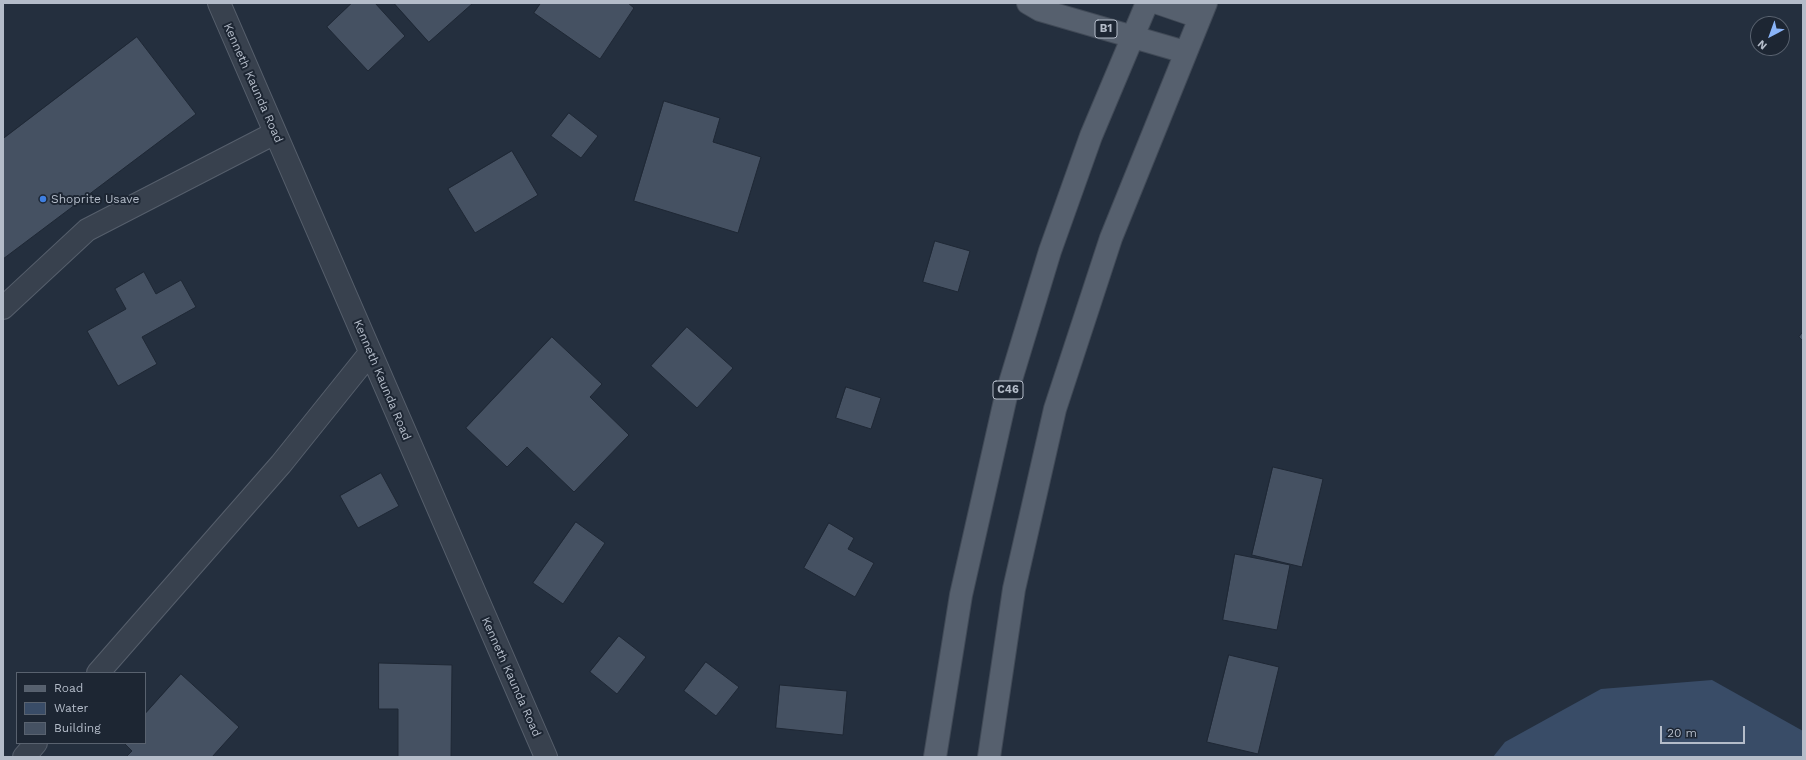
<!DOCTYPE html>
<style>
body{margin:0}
#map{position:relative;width:1806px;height:760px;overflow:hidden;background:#242f3e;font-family:"Work Sans",sans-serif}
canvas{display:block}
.frame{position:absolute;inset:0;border:4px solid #b4bcc9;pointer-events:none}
.legend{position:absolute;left:16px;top:672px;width:130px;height:72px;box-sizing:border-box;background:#1d2633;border:1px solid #59626f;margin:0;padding:5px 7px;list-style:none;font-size:12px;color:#b4bcc9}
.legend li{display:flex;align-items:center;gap:8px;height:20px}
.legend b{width:20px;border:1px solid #59626f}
.north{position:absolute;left:1750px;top:16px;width:40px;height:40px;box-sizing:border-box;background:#1d2633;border:1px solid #59626f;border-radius:50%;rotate:221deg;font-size:11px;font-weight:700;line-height:16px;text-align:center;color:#b4bcc9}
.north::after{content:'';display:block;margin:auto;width:14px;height:18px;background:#8ab4f8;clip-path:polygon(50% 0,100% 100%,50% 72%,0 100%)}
.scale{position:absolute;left:1660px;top:726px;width:85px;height:18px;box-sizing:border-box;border:2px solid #b4bcc9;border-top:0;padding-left:5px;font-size:12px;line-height:14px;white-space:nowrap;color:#b4bcc9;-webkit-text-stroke:3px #1d2633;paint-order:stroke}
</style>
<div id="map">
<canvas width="1806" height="760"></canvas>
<div class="frame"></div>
<ul class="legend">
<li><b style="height:5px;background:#56606e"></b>Road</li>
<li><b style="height:11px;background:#394c67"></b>Water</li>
<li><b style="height:11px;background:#455162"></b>Building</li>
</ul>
<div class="north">N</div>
<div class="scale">20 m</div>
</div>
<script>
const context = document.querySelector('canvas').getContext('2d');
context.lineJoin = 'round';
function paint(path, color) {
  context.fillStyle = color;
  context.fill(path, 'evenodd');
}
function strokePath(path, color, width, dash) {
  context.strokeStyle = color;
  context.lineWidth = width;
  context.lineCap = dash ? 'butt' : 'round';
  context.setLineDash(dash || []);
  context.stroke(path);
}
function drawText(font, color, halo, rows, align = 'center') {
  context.font = font + ' "Work Sans",sans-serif';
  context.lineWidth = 4;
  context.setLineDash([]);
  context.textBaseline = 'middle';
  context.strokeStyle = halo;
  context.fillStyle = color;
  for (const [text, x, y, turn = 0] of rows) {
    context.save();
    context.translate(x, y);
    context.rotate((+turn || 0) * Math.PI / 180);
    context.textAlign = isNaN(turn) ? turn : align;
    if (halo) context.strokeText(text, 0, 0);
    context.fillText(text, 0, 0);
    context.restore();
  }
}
const water = new Path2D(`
 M1712,680L1803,731V757H1493L1505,742L1601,689Z`);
const building = new Path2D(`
 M352,3H375L405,36L368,71L327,27Z
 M394,3H473L429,42Z
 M541,3H628L634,8L600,59L534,13Z
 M137,37L196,114L3,259V139Z
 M664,101L720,118L713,142L761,157L738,233L634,201Z
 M569,113L598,136L581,158L551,136Z
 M512,151L538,195L475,233L448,189Z
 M935,241L970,251L958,292L923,282Z
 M144,272L156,294L181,280L196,307L142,337L157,364L118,386L87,331L126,309L115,289Z
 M687,327L733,368L697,408L651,366Z
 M1803,332V341L1799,337Z
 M552,337L602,384L590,397L629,435L574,492L527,447L507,467L466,428Z
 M846,387L881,398L871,429L836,418Z
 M1273,467L1323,479L1302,567L1252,555Z
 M381,473L399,506L358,528L340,496Z
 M576,522L605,543L563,604L533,583Z
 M829,523L854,538L848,549L874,563L855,597L804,568Z
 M1235,554L1290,565L1277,630L1223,620Z
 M619,636L646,657L617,694L590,672Z
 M1229,655L1279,667L1258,754L1207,742Z
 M706,662L739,687L716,716L684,691Z
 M379,663L452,665L451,757H398V709H379Z
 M181,674L239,727L212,757H126L132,751L124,743H145V714Z
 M780,685L847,691L843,735L776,728Z`);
const minor = new Path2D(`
 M219,3L546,757
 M3,308L87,230L275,133
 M98,673L281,464L370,353
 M24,757L36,743`);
const major = new Path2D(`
 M1028,3L1040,10L1185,52
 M1158,3L1199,17
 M935,757L961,595L1006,396L1050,251L1091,136L1147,3
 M989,757L1014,589L1055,409L1111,238L1206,3`);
const markers = [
 [43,199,4,"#3f7fe0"]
];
const shields = [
 [1106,29,22],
 [1008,390,30]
];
const shieldNames = [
 ["B1",1106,29],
 ["C46",1008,390]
];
const streetNames = [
 ["Kenneth Kaunda Road",253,83,66],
 ["Kenneth Kaunda Road",382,380,67],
 ["Kenneth Kaunda Road",511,677,66]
];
const poiNames = [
 ["Shoprite Usave",51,199]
];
paint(water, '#394c67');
paint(building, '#455162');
strokePath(building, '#1f2835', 1);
strokePath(minor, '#565f6c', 24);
strokePath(major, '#414a57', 24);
strokePath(minor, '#38414e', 22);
strokePath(major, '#56606e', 22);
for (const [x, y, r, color] of markers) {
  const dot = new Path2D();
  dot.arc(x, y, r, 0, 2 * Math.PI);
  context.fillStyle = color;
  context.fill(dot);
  strokePath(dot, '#1d2633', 1.5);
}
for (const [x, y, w] of shields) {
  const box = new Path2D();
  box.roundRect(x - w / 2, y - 9, w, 18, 3);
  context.fillStyle = '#1d2633';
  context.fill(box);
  strokePath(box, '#b4bcc9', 1);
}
drawText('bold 11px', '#b4bcc9', null, shieldNames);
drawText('12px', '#b4bcc9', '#1d2633', streetNames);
drawText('12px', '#b4bcc9', '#1d2633', poiNames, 'left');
</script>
